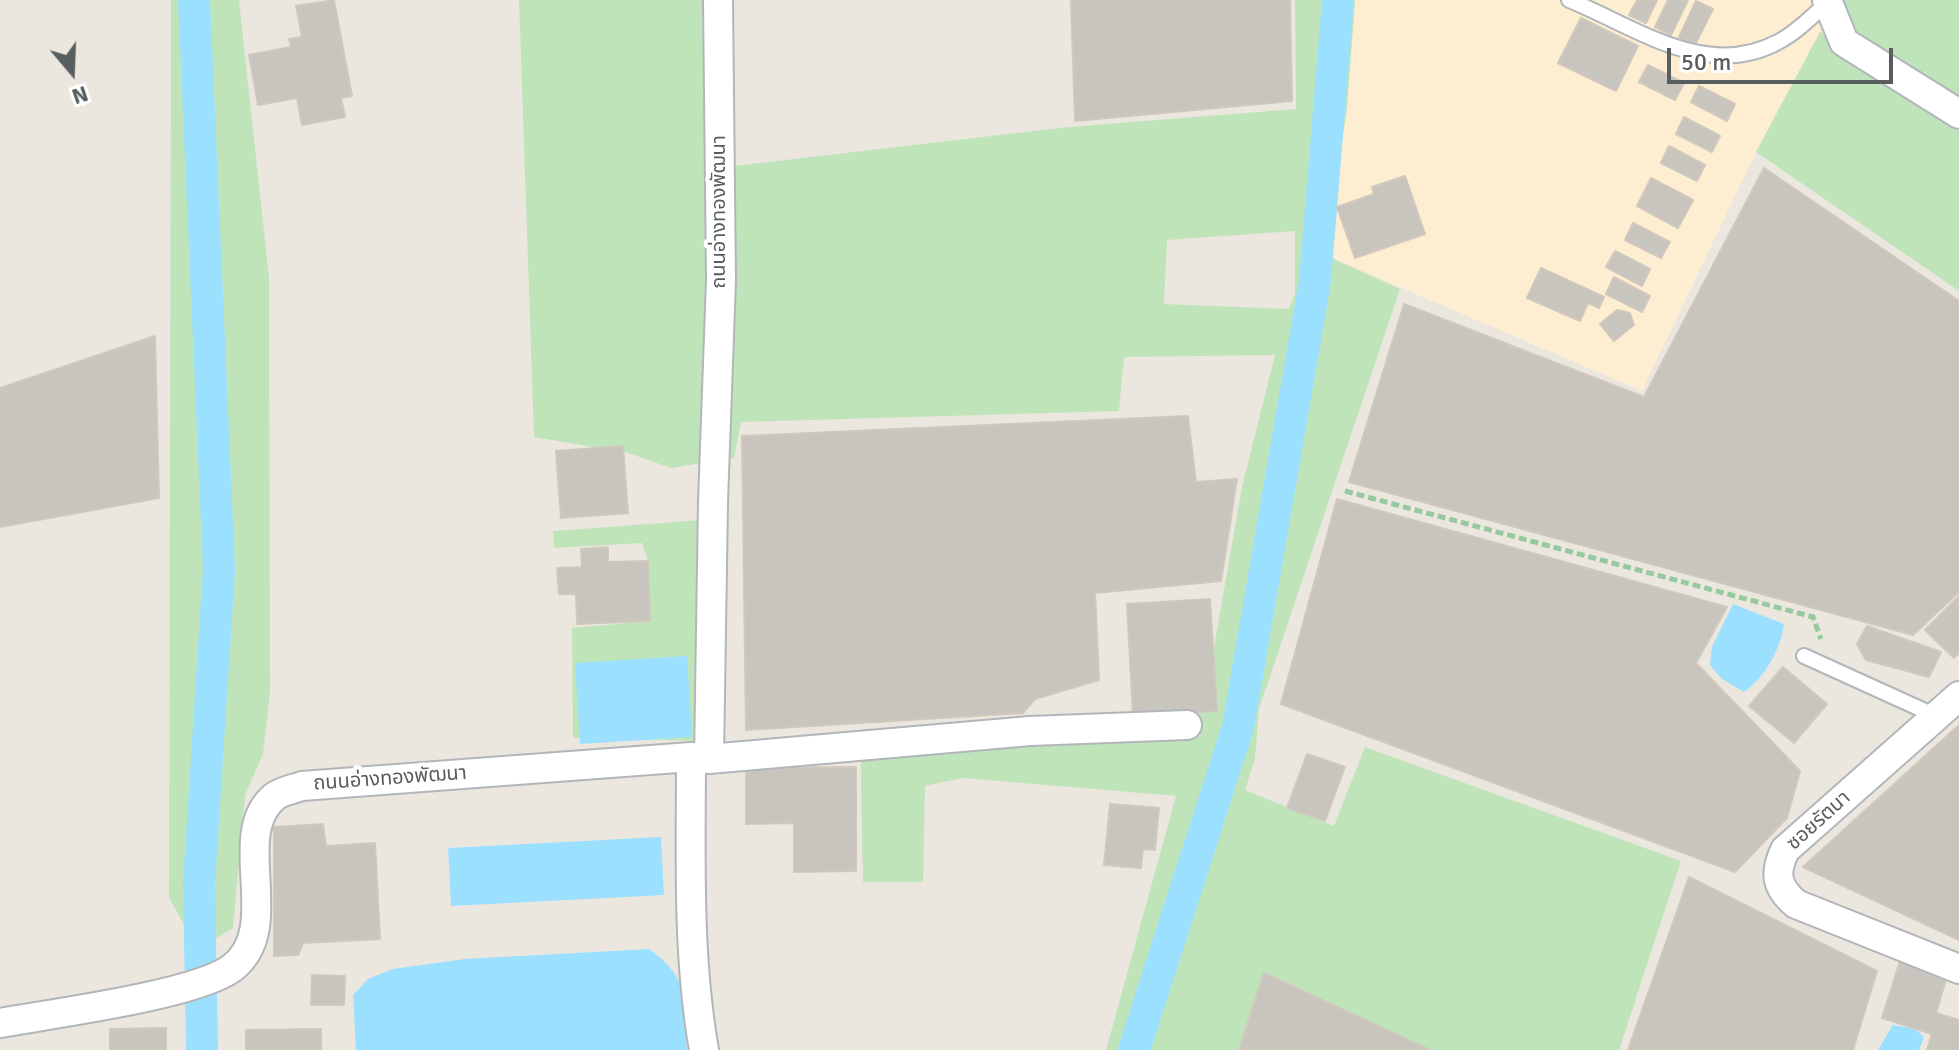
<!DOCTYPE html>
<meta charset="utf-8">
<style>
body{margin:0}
#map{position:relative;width:1959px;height:1050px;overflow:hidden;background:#ebe7df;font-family:Signika,sans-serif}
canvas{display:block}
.north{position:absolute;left:32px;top:32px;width:80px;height:80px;-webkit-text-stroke:6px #fff;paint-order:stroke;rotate:161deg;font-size:22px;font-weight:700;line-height:32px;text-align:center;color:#585d60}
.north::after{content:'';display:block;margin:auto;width:28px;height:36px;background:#585d60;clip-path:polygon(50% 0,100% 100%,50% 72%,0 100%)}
.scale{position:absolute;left:1667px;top:48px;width:226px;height:36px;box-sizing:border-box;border:4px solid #585d60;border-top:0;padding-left:10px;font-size:24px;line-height:28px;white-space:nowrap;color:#585d60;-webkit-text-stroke:6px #fff;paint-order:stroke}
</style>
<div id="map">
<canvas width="1959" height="1050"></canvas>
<div class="north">N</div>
<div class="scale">50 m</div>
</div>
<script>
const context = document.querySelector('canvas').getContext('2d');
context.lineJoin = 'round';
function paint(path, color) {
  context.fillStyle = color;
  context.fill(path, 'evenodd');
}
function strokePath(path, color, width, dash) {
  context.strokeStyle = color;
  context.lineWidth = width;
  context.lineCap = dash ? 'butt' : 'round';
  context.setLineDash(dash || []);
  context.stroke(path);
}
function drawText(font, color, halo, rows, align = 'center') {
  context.font = font + ' Signika,"Noto Sans Thai",sans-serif';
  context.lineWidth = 8;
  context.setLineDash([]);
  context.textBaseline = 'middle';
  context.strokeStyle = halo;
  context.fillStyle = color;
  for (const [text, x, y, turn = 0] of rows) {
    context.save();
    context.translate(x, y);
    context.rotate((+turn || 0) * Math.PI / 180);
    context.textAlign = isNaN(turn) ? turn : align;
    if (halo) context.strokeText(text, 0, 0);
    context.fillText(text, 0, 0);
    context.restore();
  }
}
const commercial = new Path2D(`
 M1355,0H1830L1820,32L1756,152L1642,391L1325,255L1347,108Z`);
const green = new Path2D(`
 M171,0H239L269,278L270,692L263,754L245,795L233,928L198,949L169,898Z
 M519,0H731L734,166L1068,127L1296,109L1295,0H1355L1347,108L1325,255L1400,289L1259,709L1255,759L1245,790L1334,826L1365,747L1681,861L1619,1050H1430L1264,973L1239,1050H1106L1176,796L962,778L925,786L923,882H863L860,733L1130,730L1206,693L1242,487L1275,355L1124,357L1119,411L741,422L734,458L671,468L628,453L534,437ZM1295,231V293L1289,309L1164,304L1167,240Z
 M1838,0H1959V97L1846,30Z
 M1820,32L1959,125V291L1756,152Z
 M702,520L704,741L573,738L572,628L650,621L648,561L642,543L554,548L553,531Z`);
const water = new Path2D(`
 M1733,604L1784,624C1781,648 1765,678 1744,692L1722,679L1710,665L1712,647Z
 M687,656L692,737L580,744L575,663Z
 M661,837L664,895L451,906L448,848Z
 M649,949C691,978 684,1003 687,1050H356L353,995L368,979L393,969L465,959Z
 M1893,1025L1915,1029L1924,1037L1919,1050H1878Z`);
const canal = new Path2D(`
 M194,0L219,569L199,883L202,1050
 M1134,1050L1238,727L1315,281L1338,0`);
const building = new Path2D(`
 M334,0L352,96L341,98L345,117L302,125L297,98L258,105L249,55L291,47L289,39L302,37L296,6Z
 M1071,0H1290L1292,101L1075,121Z
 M1637,0H1657L1646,23L1629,15Z
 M1668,0H1688L1671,35L1655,27Z
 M1696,1L1713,9L1695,45L1679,37Z
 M1581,18L1638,46L1616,91L1558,63Z
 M1648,65L1684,83L1675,100L1639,82Z
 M1699,86L1735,104L1727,121L1691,102Z
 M1684,117L1720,136L1712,152L1676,134Z
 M1669,146L1705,165L1697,181L1661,163Z
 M1764,168L1959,301V592L1913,635L1349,482L1404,304L1644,397Z
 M1405,176L1425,234L1355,258L1337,207L1374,194L1372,187Z
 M1651,178L1693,200L1678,228L1637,206Z
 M1633,223L1670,242L1661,258L1625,240Z
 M1615,251L1650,269L1642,286L1606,267Z
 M1541,268L1604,297L1599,308L1588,303L1580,321L1527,298Z
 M1614,277L1650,296L1642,312L1606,294Z
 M1617,310L1630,313L1634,325L1614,341L1600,324Z
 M155,336L159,498L0,527V388Z
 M1188,416L1196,482L1237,479L1221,581L1095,593L1099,680L1035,699L1023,713L746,730L742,436Z
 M623,446L628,513L561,518L556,451Z
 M1337,499L1727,607L1696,663L1800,771L1787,818L1735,872L1281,704Z
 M608,547V562L648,561L650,621L577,624L576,594H559L557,568L582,567L581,549Z
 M1959,596V653L1954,658L1925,630Z
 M1210,599L1217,711L1133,716L1127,604Z
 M1867,626L1941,652L1929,677L1866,660L1857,644Z
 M1783,667L1827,704L1794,743L1749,706Z
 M1959,725V940L1803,867Z
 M1307,754L1345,767L1325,821L1287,808Z
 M856,767V871L794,872V823L746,824V768Z
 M1110,804L1159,808L1155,850L1143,849L1141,868L1104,865Z
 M323,824L326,846L375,843L380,939L303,943L298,955L274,956V827Z
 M1689,877L1877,971L1853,1050H1628Z
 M1900,961L1947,976L1936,1013L1959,1020V1050H1927L1932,1034L1882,1018Z
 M1264,973L1430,1050H1239Z
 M312,975L345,976L344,1005H311Z
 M166,1028V1050H110V1029Z
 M321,1029V1050H246V1030Z`);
const path = new Path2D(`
 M1345,491L1813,617L1821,639`);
const lane = new Path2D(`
 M1569,0C1634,26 1706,81 1778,42C1796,33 1812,16 1827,3
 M1804,656L1936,716`);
const street = new Path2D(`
 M1827,0L1844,42L1959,114
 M1959,696L1785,850C1774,873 1776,887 1796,904L1959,969
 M691,757C691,854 687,954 704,1050
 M709,759L713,502L721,280L718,0
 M0,1023C50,1014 196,995 232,968C285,928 228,836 274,797C281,791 294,789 302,786L691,757L709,759L1030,731L1187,725`);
const streetNames = [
 ["ถนนอ่างทองพัฒนา",720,212,-90],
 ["ถนนอ่างทองพัฒนา",390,779,-4],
 ["ซอยรัตนา",1819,821,-42]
];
paint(commercial, '#feeed1');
paint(green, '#c0e4ba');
paint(water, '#9be0ff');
strokePath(canal, '#9be0ff', 32);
paint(building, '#c8c4be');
strokePath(building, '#d0c8bd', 2);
strokePath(lane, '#b2b6ba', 18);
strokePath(street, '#b2b6ba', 32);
strokePath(path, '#96ca9e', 5, [8, 4]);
strokePath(lane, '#fff', 14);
strokePath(street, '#fff', 28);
drawText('20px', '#585d60', '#fff', streetNames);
</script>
